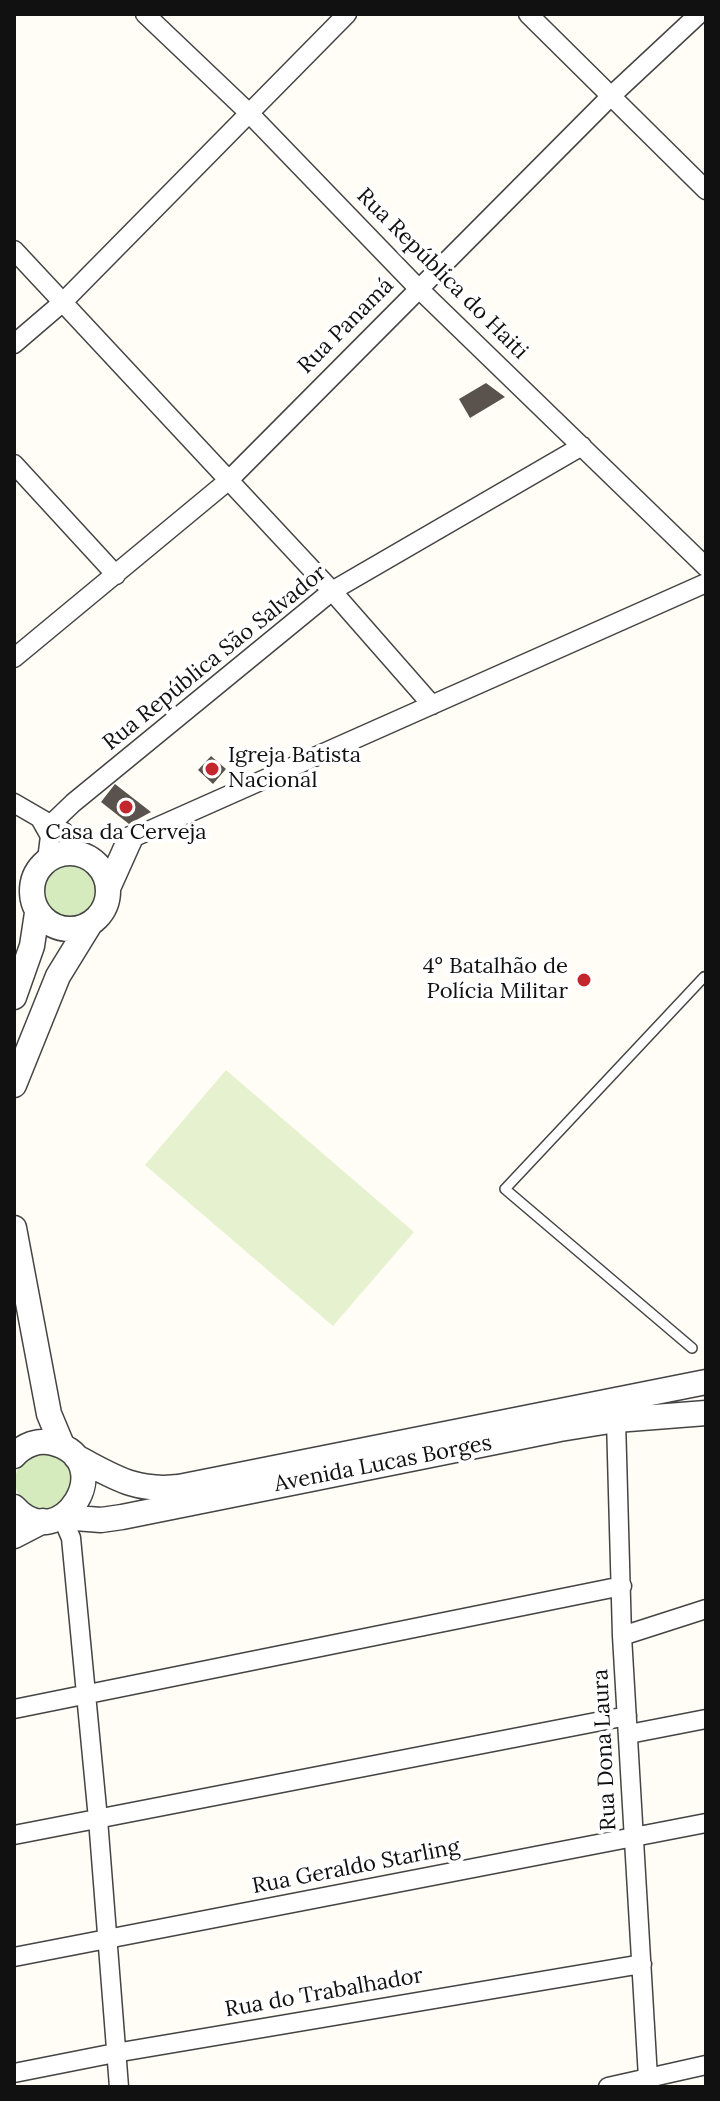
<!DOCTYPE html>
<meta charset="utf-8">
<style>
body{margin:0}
#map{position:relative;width:720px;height:2101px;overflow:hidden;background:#fffdf5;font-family:Lora,serif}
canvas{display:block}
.frame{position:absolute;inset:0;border:16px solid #111;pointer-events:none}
</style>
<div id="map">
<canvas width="720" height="2101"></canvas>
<div class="frame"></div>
</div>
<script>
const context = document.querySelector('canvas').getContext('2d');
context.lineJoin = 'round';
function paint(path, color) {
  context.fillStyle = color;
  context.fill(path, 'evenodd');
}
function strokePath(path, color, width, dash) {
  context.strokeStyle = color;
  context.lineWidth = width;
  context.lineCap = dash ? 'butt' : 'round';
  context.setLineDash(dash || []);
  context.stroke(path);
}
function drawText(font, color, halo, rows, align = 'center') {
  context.font = font + ' Lora,serif';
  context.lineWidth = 8;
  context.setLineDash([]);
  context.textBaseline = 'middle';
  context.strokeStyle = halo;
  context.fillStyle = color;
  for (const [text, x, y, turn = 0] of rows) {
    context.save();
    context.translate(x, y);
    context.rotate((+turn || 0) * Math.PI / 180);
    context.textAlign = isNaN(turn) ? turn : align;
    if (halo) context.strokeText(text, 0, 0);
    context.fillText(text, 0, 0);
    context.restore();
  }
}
const green = new Path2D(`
 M38 891a32 32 0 1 1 64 0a32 32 0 1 1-64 0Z
 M15 1481a29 29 0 1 1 58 0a29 29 0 1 1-58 0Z`);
const pitch = new Path2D(`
 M226,1070L414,1232L333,1326L145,1165Z`);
const building = new Path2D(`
 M486,383L505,397L470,418L459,399Z
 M211,756L226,769L213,784L198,770Z
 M115,784L151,812L129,824L101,802Z`);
const service = new Path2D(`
 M692,1348L505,1189L704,977L706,978`);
const minor = new Path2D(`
 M145,14L248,112L417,287L706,567
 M528,14L706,190
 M14,250L332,591L432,705
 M14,344L63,302L347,14
 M14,464L116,575
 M14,658L229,480L610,97L699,14
 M14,803L64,832L80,854
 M41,820L50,836L47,860
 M47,828L73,803L332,591L582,446
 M130,839L706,583
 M616,1420L622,1636L648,2078
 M62,1517L71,1538L98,1819L119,2087
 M622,1636L706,1609
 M14,1709L622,1586
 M629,1734L706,1719
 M14,1835L627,1716
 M14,1957L706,1823
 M14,2073L115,2053L642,1964
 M608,2087L706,2065`);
const tertiary = new Path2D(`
 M32 891a38 38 0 1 1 76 0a38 38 0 1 1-76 0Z
 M108,888L130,839
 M14,997L32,946L37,913
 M14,1085L58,976L90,924
 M14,1228L49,1414L62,1445
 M14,1456C23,1445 39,1439 53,1443C121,1461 60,1559 14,1507
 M76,1457C113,1476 134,1492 179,1487L706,1382
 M62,1517L101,1520L122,1517L560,1429L616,1420L706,1413
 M14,1536L43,1521`);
const markers = [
 [212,769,8,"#c4262e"],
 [126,807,8,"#c4262e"],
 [584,980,8,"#c4262e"]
];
const streetNames = [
 ["Rua República do Haiti",442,274,45],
 ["Rua Panamá",346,326,-45],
 ["Rua República São Salvador",215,658,-39],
 ["Avenida Lucas Borges",383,1464,-11],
 ["Rua Dona Laura",605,1750,-93],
 ["Rua Geraldo Starling",356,1867,-11],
 ["Rua do Trabalhador",324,1993,-10]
];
const poiNames = [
 ["Igreja Batista",228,756],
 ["Nacional",228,781],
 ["Casa da Cerveja",126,833,"center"],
 ["4° Batalhão de",568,967,"right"],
 ["Polícia Militar",568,992,"right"]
];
paint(green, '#d5ebbd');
paint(pitch, '#e6f2cf');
paint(building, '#5a524d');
strokePath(service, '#444', 12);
strokePath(minor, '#444', 21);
strokePath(tertiary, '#444', 27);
strokePath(service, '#fff', 9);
strokePath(minor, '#fff', 18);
strokePath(tertiary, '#fff', 24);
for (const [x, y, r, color] of markers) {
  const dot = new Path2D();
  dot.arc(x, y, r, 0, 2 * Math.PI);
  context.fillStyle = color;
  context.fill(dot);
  strokePath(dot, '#fff', 3);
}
drawText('22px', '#111', '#fff', streetNames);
drawText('22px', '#111', '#fff', poiNames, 'left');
</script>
